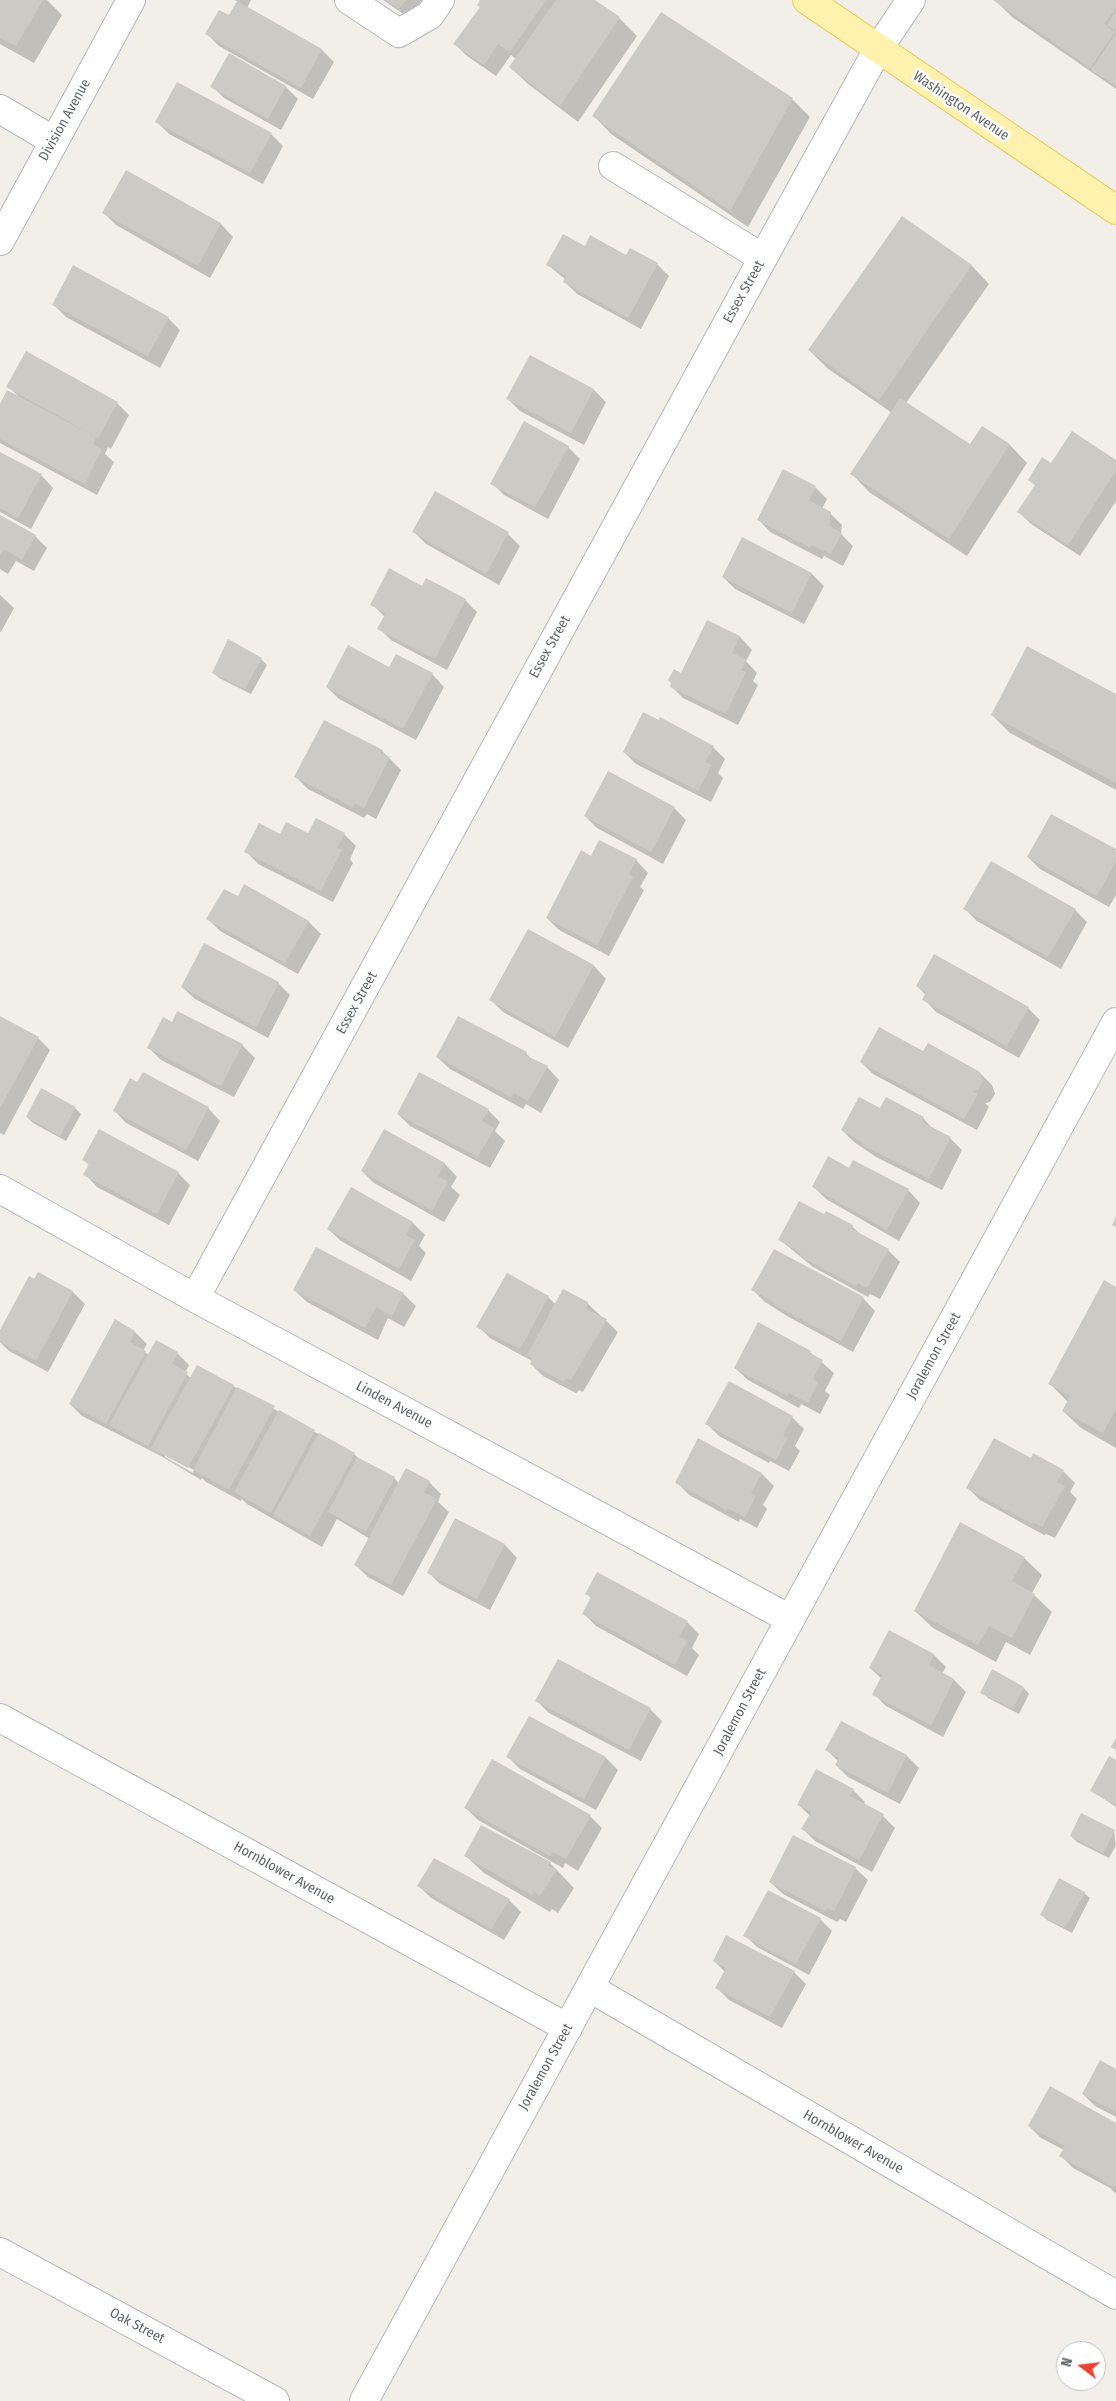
<!DOCTYPE html>
<style>
body{margin:0}
#map{position:relative;width:1116px;height:2401px;overflow:hidden;background:#f1efe8;font-family:"Fira Sans Condensed",sans-serif}
canvas{display:block}
.north{position:absolute;left:1056px;top:2341px;width:50px;height:50px;box-sizing:border-box;background:#fff;border:1px solid #bfc1c3;border-radius:50%;rotate:285deg;font-size:14px;font-weight:700;line-height:20px;text-align:center;color:#5f6368}
.north::after{content:'';display:block;margin:auto;width:18px;height:22px;background:#ea4335;clip-path:polygon(50% 0,100% 100%,50% 72%,0 100%)}
</style>
<div id="map">
<canvas width="1116" height="2401"></canvas>
<div class="north">N</div>
</div>
<script>
const context = document.querySelector('canvas').getContext('2d');
context.lineJoin = 'round';
function paint(path, color) {
  context.fillStyle = color;
  context.fill(path, 'evenodd');
}
function strokePath(path, color, width, dash) {
  context.strokeStyle = color;
  context.lineWidth = width;
  context.lineCap = dash ? 'butt' : 'round';
  context.setLineDash(dash || []);
  context.stroke(path);
}
function drawText(font, color, halo, rows, align = 'center') {
  context.font = font + ' "Fira Sans Condensed",sans-serif';
  context.lineWidth = 5;
  context.setLineDash([]);
  context.textBaseline = 'middle';
  context.strokeStyle = halo;
  context.fillStyle = color;
  for (const [text, x, y, turn = 0] of rows) {
    context.save();
    context.translate(x, y);
    context.rotate((+turn || 0) * Math.PI / 180);
    context.textAlign = isNaN(turn) ? turn : align;
    if (halo) context.strokeText(text, 0, 0);
    context.fillText(text, 0, 0);
    context.restore();
  }
}
const shadow = new Path2D(`
 M0,0H47L62,15L34,63L0,44Z
 M235,0H251L247,8L322,50L334,62L313,99L219,46L207,34L229,17L238,2Z
 M383,0H426L412,20Z
 M481,0H593L619,18L637,36L578,122L528,84L510,67L516,59L511,55L496,76L467,56L455,44L481,7Z
 M995,0H1116V89L1012,17Z
 M229,55L286,87L298,99L281,130L224,98L212,86Z
 M792,99L810,117L748,227L611,134L594,116Z
 M157,122L271,134L283,146L263,184L169,134Z
 M126,172L221,224L233,237L210,278L116,225L104,213Z
 M902,217L972,266L989,284L906,403L970,446L982,427L1010,445L1027,463L967,556L869,492L852,474L892,413L827,368L809,350Z
 M585,248L657,264L669,276L641,329L577,294L565,282L566,280L548,265Z
 M54,305L168,318L180,330L160,368L66,317Z
 M531,357L594,390L606,402L584,445L520,411L508,399Z
 M8,386L117,403L129,415L111,449L108,447L105,454L114,462L97,495L0,443V407L18,396Z
 M568,447L580,459L548,519L504,495L492,483Z
 M0,453L41,475L53,488L31,529L0,512Z
 M1116,461V501L1080,556L1031,524L1019,512L1036,486L1029,480L1051,465Z
 M815,487L827,499L822,509L830,513L842,525L841,534L853,546L843,566L824,556L822,559L770,532L758,519Z
 M0,517L35,536L47,548L34,571L16,561L8,574L0,569Z
 M414,532L508,534L520,546L499,585L426,544Z
 M742,539L812,574L824,586L804,624L735,589L723,577Z
 M427,580L465,600L477,612L447,670L391,640L379,628L385,617L372,604L422,588Z
 M0,595L14,608L1,632H0Z
 M707,622L740,637L752,650L746,661L757,673L753,681L758,685L738,725L683,698L671,686L682,674Z
 M261,659L267,665L251,694L219,678L213,672Z
 M390,669L432,674L444,687L416,740L339,699L327,687Z
 M1116,695V790L1010,733L992,715Z
 M713,747L725,759L718,773L723,778L711,802L636,764L624,752Z
 M382,751L401,770L376,819L367,814L364,818L308,789L296,777Z
 M674,808L686,820L663,864L597,828L585,816Z
 M344,834L356,846L350,859L353,863L333,902L258,864L246,851L281,836Z
 M1116,851V895L1109,907L1040,869L1028,857Z
 M591,857L636,860L648,873L640,887L644,890L609,956L559,930L547,918Z
 M244,886L309,922L321,934L298,974L220,931L208,919L238,898Z
 M965,909L1075,910L1087,922L1061,969L977,921Z
 M528,931L594,966L606,979L568,1048L503,1012L491,1000Z
 M278,983L290,995L268,1038L195,999L182,987Z
 M917,986L1028,1008L1040,1020L1019,1058L936,1012L924,999L926,995Z
 M178,1012L242,1045L255,1058L234,1097L161,1060L149,1048L173,1023Z
 M0,1018L38,1038L50,1050L4,1135L0,1133Z
 M526,1053L532,1060L547,1067L559,1080L541,1113L526,1104L523,1109L450,1069L437,1057Z
 M924,1053L980,1073L992,1085L995,1094L990,1102L985,1103L989,1107L977,1130L873,1074L861,1062Z
 M75,1108L81,1114L66,1141L33,1123L27,1117Z
 M208,1108L220,1121L198,1161L126,1123L114,1110Z
 M488,1110L500,1122L495,1131L505,1141L490,1168L410,1126L398,1114Z
 M880,1110L923,1118L934,1130L950,1138L962,1150L942,1190L876,1157L854,1142L842,1130Z
 M385,1131L445,1164L457,1177L451,1187L460,1195L444,1222L374,1183L362,1171Z
 M84,1160L178,1173L190,1185L169,1225L97,1187L85,1174L90,1166Z
 M849,1169L908,1190L920,1203L899,1241L826,1199L814,1187Z
 M351,1189L413,1223L425,1235L419,1246L426,1253L411,1281L341,1241L328,1229Z
 M824,1216L852,1226L862,1236L888,1250L900,1262L880,1299L870,1294L868,1297L813,1267L780,1240Z
 M316,1248L403,1294L416,1306L404,1327L388,1318L378,1340L307,1302L294,1290Z
 M38,1273L73,1292L85,1304L48,1372L9,1351L0,1342V1332Z
 M1116,1288V1448L1081,1428L1063,1411L1068,1402L1050,1384Z
 M753,1290L863,1298L875,1311L853,1352L787,1316L765,1302Z
 M548,1297L556,1305L587,1303L618,1332L583,1392L579,1390L576,1393L543,1376L531,1364L532,1361L490,1338L478,1326Z
 M135,1332L147,1344L143,1351L149,1355L177,1353L189,1365L185,1373L191,1378L233,1386L354,1454L363,1462L394,1478L399,1483L429,1482L441,1494L438,1502L449,1512L403,1596L368,1577L356,1565L370,1539L337,1519L322,1547L247,1504L242,1499L241,1501L206,1482L202,1478L201,1480L161,1456L82,1416L70,1404ZM165,1454L194,1470L193,1473L165,1457Z
 M810,1352L834,1373L825,1391L830,1395L820,1414L801,1404L799,1408L748,1380L735,1368Z
 M792,1417L804,1429L795,1446L800,1451L789,1471L770,1461L769,1463L719,1436L707,1424Z
 M1031,1460L1063,1471L1075,1483L1070,1492L1077,1499L1055,1538L1046,1534L1044,1535L980,1500L968,1488Z
 M762,1474L774,1486L763,1505L767,1509L757,1528L740,1519L739,1522L689,1495L677,1482Z
 M456,1520L505,1545L517,1558L490,1610L440,1584L428,1572Z
 M1024,1558L1042,1575L1032,1593L1052,1612L1030,1655L1006,1642L996,1662L933,1628L915,1611Z
 M587,1594L687,1622L699,1634L692,1648L699,1655L687,1676L596,1626L584,1614L592,1599Z
 M889,1632L934,1655L946,1667L942,1674L954,1680L966,1692L943,1737L886,1706L874,1694L882,1679L870,1668Z
 M1024,1688L1029,1694L1019,1714L988,1698L982,1692Z
 M537,1701L650,1709L662,1721L641,1761L549,1713Z
 M529,1717L606,1758L618,1770L596,1810L520,1769L508,1757Z
 M842,1723L907,1756L919,1768L900,1804L848,1777L836,1765L838,1761L827,1750Z
 M1116,1762V1807L1092,1791Z
 M853,1790L865,1802L863,1805L883,1816L895,1828L872,1872L815,1841L803,1829L810,1816L799,1805Z
 M466,1808L590,1816L602,1828L578,1871L565,1863L563,1868L478,1820Z
 M1114,1831L1116,1845L1109,1858L1077,1842L1071,1836Z
 M466,1856L550,1863L574,1888L558,1913L552,1909L550,1912L484,1873Z
 M855,1868L868,1880L846,1922L840,1919L837,1922L783,1894L770,1882Z
 M419,1886L509,1900L521,1912L504,1940L431,1898Z
 M1084,1893L1090,1898L1072,1933L1047,1920L1042,1915Z
 M820,1919L832,1931L809,1975L757,1947L745,1935Z
 M714,1961L794,1972L806,1984L782,2028L729,2000L717,1988L725,1972Z
 M1116,2071V2117L1095,2106L1083,2094Z
 M1116,2125V2194L1110,2188L1073,2168L1061,2156L1064,2150L1041,2138L1029,2126Z`);
const building = new Path2D(`
 M0,0H43L16,46L0,38Z
 M386,0H406L399,9Z
 M480,0H546L510,52L498,44L484,65L453,44L480,7L477,5Z
 M556,0H595L620,17L560,106L509,67Z
 M993,0H1116V8L1104,24L1115,32L1090,68Z
 M237,1L322,49L301,88L205,34L219,10L229,15Z
 M1116,11V31L1107,25Z
 M661,12L793,98L730,211L592,116Z
 M1116,33V86L1091,70Z
 M229,53L286,86L268,119L210,87Z
 M177,82L272,133L250,173L155,122Z
 M126,170L221,223L198,266L102,213Z
 M902,216L972,265L879,400L808,350Z
 M563,234L585,246L590,235L626,255L630,248L658,263L628,318L563,282L566,276L546,265Z
 M73,265L169,317L148,356L52,305Z
 M26,351L118,402L98,438L6,387Z
 M530,355L594,389L571,433L506,399Z
 M7,390L96,437L93,444L102,449L85,484L0,439V404Z
 M900,398L970,444L982,426L1010,444L949,539L850,474Z
 M524,421L569,446L535,507L490,484Z
 M1072,431L1116,460V471L1068,545L1017,512L1035,485L1028,480L1042,457L1051,463Z
 M0,452L42,474L18,518L0,508Z
 M783,469L816,486L809,500L831,512L829,526L842,533L831,554L811,545L810,548L757,520Z
 M435,491L509,532L486,574L412,532Z
 M0,515L36,535L22,560L4,549L0,555Z
 M742,537L812,573L792,613L722,577Z
 M389,568L422,586L426,578L466,599L435,659L377,629L386,613L370,605Z
 M707,620L740,636L732,653L746,660L741,670L746,672L726,714L670,687L671,683L668,680L674,669L681,673Z
 M228,639L262,658L245,689L212,673Z
 M348,645L389,667L396,654L433,673L403,729L326,687Z
 M1027,646L1116,694V783L991,715Z
 M643,712L659,720L660,717L714,746L705,762L711,765L698,791L623,752Z
 M324,720L383,750L381,753L390,757L364,808L355,803L352,807L294,777Z
 M608,771L675,807L651,852L584,816Z
 M1051,814L1116,849V861L1097,896L1027,857Z
 M316,818L345,833L337,848L342,850L321,891L244,852L259,823L280,834L286,822L308,833Z
 M599,840L637,859L629,874L633,877L597,945L546,918L581,850L591,856Z
 M991,861L1076,909L1048,957L963,909Z
 M244,884L309,921L285,963L206,919L224,889L238,896Z
 M528,929L594,965L555,1037L489,1000Z
 M204,943L279,982L256,1027L181,987Z
 M934,954L1029,1007L1007,1046L922,1000L926,992L916,986Z
 M177,1011L243,1044L221,1086L147,1048L163,1017L172,1022Z
 M0,1016L39,1037L0,1108Z
 M458,1016L527,1052L525,1055L548,1066L528,1101L514,1093L511,1097L436,1057Z
 M879,1027L923,1051L928,1043L980,1072L983,1081L978,1090L972,1091L978,1094L964,1119L860,1062Z
 M143,1072L209,1107L186,1150L113,1111L130,1078L137,1082Z
 M419,1072L489,1109L482,1121L494,1128L478,1157L397,1114Z
 M41,1088L76,1107L60,1136L26,1117Z
 M859,1097L880,1108L886,1097L924,1117L922,1122L951,1137L929,1179L862,1145L863,1143L841,1130Z
 M99,1129L179,1172L157,1214L83,1175L89,1164L82,1160Z
 M384,1129L445,1163L438,1176L448,1182L432,1211L361,1171Z
 M828,1156L849,1168L853,1160L909,1189L887,1230L812,1187Z
 M351,1187L413,1222L406,1235L415,1240L399,1269L327,1229Z
 M799,1201L824,1214L826,1211L853,1225L852,1229L889,1249L867,1288L858,1283L856,1286L799,1256L801,1253L778,1240Z
 M1116,1216V1227L1112,1225Z
 M316,1247L404,1293L392,1316L376,1307L365,1328L293,1290Z
 M774,1249L864,1297L841,1341L773,1304L774,1302L751,1290Z
 M38,1272L73,1291L36,1361L0,1342V1330L29,1276L34,1279Z
 M507,1273L549,1296L520,1349L476,1327Z
 M1104,1280L1116,1287V1409L1103,1433L1062,1411L1070,1396L1048,1384Z
 M563,1289L588,1302L586,1309L607,1319L571,1380L566,1378L564,1382L530,1364L532,1358L527,1355Z
 M115,1319L135,1331L130,1342L146,1351L106,1424L69,1404Z
 M758,1322L811,1351L810,1353L823,1360L813,1379L818,1382L808,1403L789,1393L787,1396L734,1368Z
 M156,1340L178,1352L172,1364L188,1372L148,1446L109,1425Z
 M197,1365L234,1385L188,1468L151,1448Z
 M729,1381L793,1416L783,1435L788,1438L776,1460L758,1450L757,1452L705,1424Z
 M237,1387L275,1406L229,1490L193,1470Z
 M279,1410L315,1430L271,1513L234,1492Z
 M319,1433L355,1453L310,1536L273,1515Z
 M698,1438L762,1473L751,1493L756,1496L745,1517L727,1508L726,1510L675,1483Z
 M994,1438L1031,1458L1033,1453L1064,1470L1057,1482L1065,1486L1042,1527L1033,1522L1032,1524L966,1488Z
 M357,1457L395,1477L366,1532L328,1512Z
 M406,1468L430,1481L424,1492L437,1499L391,1585L354,1565Z
 M455,1518L505,1544L477,1599L427,1573Z
 M960,1522L1025,1557L1012,1581L1035,1594L1012,1638L989,1626L978,1645L914,1611Z
 M597,1572L688,1621L679,1637L687,1641L675,1665L582,1614L591,1597L585,1594Z
 M889,1630L934,1654L929,1665L954,1679L931,1725L872,1695L882,1675L869,1668Z
 M558,1659L651,1708L629,1750L535,1701Z
 M992,1669L1024,1687L1013,1709L980,1693Z
 M529,1716L606,1757L584,1799L506,1757Z
 M841,1721L907,1755L888,1793L835,1765L839,1758L825,1750Z
 M1116,1738V1750L1111,1747Z
 M1109,1756L1116,1760V1805L1090,1791Z
 M492,1759L591,1815L566,1859L553,1852L550,1856L464,1808Z
 M816,1769L854,1789L850,1796L884,1814L859,1860L801,1829L811,1812L797,1805Z
 M1081,1813L1115,1830L1103,1853L1070,1836Z
 M481,1825L551,1862L549,1865L557,1870L540,1896L534,1892L532,1895L464,1856Z
 M793,1835L856,1867L834,1911L827,1908L825,1911L769,1882Z
 M434,1858L510,1899L491,1929L417,1886Z
 M1059,1878L1085,1892L1065,1928L1040,1915Z
 M768,1890L821,1918L796,1964L743,1936Z
 M726,1935L795,1971L770,2017L715,1988L726,1968L713,1961Z
 M1100,2060L1116,2069V2112L1082,2094Z
 M1050,2086L1116,2123V2186L1113,2187L1104,2183L1103,2180L1059,2156L1065,2146L1028,2126Z`);
const minor = new Path2D(`
 M349,0L399,33L430,15L440,0
 M0,109L54,141
 M613,166L763,258
 M0,241L131,0
 M0,1189L195,1298L790,1619
 M195,1298L763,258L878,49L911,0
 M0,1718L568,2028
 M590,1988L1116,2295
 M0,2252L275,2401
 M364,2401L1116,1022`);
const major = new Path2D(`
 M807,0L1116,210`);
const streetNames = [
 ["Washington Avenue",961,106,34],
 ["Division Avenue",65,120,-61],
 ["Essex Street",744,292,-61],
 ["Essex Street",550,647,-61],
 ["Essex Street",357,1003,-61],
 ["Joralemon Street",934,1356,-61],
 ["Linden Avenue",394,1405,28],
 ["Joralemon Street",740,1712,-62],
 ["Hornblower Avenue",284,1873,29],
 ["Joralemon Street",546,2067,-61],
 ["Hornblower Avenue",853,2142,30],
 ["Oak Street",137,2326,28]
];
paint(shadow, '#0003');
paint(building, '#cccac5');
strokePath(minor, '#b5b8bc', 30);
strokePath(major, '#f2c960', 30);
strokePath(minor, '#fff', 28);
strokePath(major, '#fff2af', 28);
drawText('14px', '#5f6368', '#fff', streetNames);
</script>
